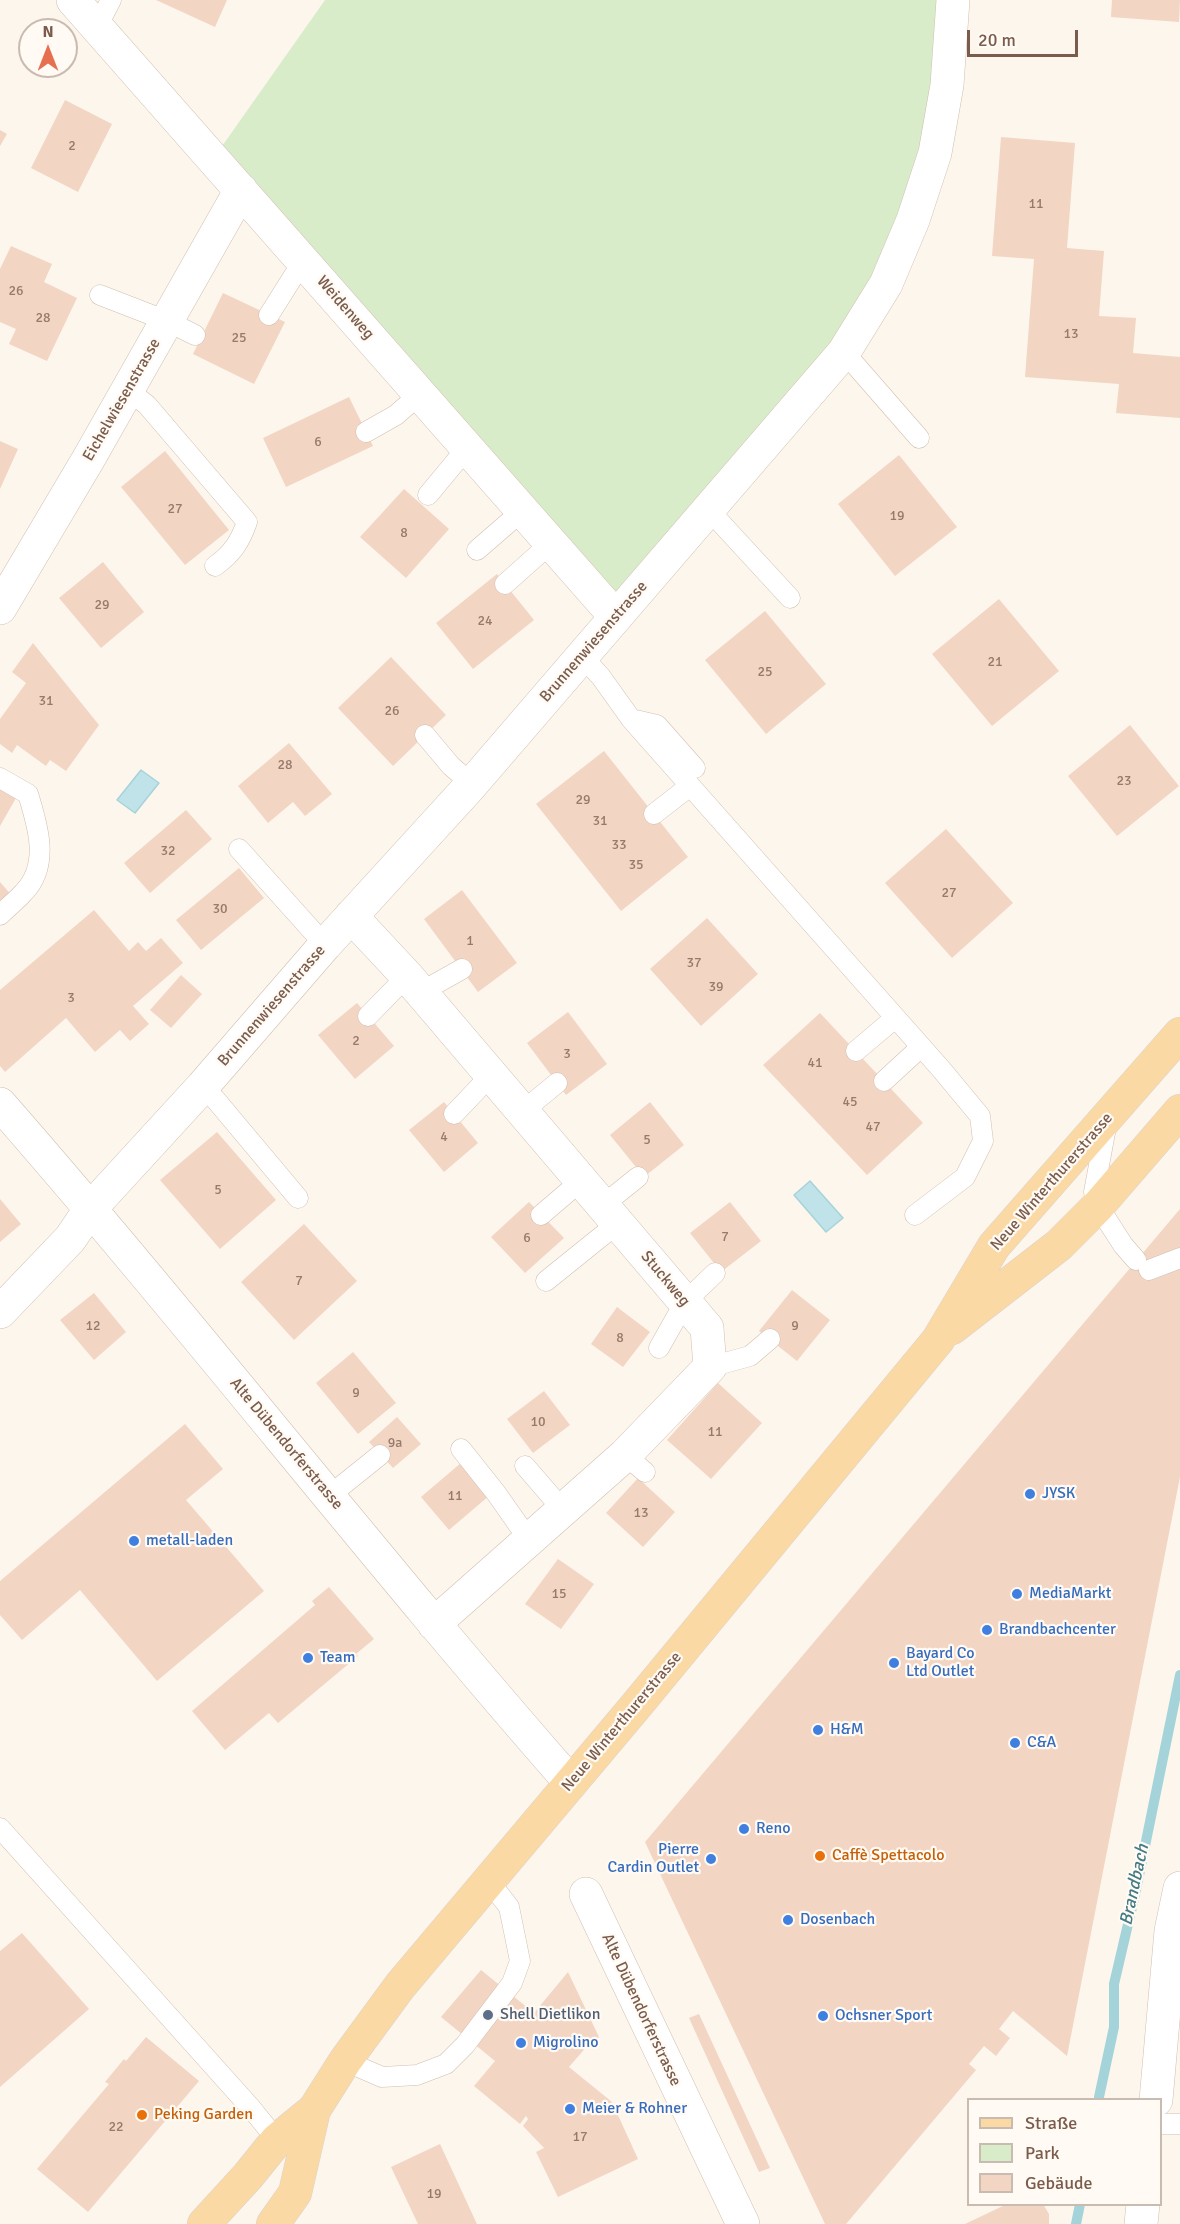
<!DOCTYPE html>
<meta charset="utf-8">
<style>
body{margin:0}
#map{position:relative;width:1180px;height:2224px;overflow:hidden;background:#fdf6ec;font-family:Signika,sans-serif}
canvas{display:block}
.legend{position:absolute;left:967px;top:2098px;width:195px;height:108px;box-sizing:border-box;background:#fffaf3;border:2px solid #cabbb1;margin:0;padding:8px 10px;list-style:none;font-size:18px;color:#7a5c4d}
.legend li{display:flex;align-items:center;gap:12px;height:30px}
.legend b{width:30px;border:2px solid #cabbb1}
.north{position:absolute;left:18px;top:18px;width:60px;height:60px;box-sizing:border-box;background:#fffaf3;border:2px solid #cabbb1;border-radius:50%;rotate:0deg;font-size:16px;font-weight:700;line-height:24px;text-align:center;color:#7a5c4d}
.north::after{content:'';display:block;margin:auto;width:21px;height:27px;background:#e76f51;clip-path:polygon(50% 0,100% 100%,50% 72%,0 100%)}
.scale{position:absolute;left:967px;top:30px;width:111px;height:27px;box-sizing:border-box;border:3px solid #7a5c4d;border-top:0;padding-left:8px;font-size:18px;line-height:21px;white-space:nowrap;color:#7a5c4d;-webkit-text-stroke:4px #fffaf3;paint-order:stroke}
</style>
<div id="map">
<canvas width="1180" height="2224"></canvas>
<ul class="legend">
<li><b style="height:8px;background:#fbd9a5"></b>Straße</li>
<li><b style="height:16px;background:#d8ecc9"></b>Park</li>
<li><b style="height:16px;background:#f3d5c3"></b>Gebäude</li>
</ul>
<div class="north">N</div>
<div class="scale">20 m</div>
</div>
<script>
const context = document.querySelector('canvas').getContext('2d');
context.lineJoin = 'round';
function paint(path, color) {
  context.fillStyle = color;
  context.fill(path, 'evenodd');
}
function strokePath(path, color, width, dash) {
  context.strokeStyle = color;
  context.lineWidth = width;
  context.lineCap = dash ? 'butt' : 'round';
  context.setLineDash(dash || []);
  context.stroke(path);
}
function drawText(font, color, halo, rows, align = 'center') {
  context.font = font + ' Signika,sans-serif';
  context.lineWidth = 4.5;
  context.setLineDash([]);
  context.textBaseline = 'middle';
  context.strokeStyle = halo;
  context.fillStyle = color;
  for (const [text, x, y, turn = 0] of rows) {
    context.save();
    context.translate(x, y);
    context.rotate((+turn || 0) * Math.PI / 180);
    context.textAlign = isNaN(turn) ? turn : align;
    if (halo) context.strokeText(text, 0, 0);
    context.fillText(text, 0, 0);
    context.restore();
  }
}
const green = new Path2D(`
 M325,0H953L951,28L886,284L616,617L213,159Z`);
const water = new Path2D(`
 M141,770L159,783L135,813L117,800Z
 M810,1181L843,1218L826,1232L794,1195Z`);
const stream = new Path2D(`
 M1099,2097L1114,2027V1984L1136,1890L1180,1675
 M1076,2224L1080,2204`);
const building = new Path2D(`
 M156,0H227L215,27Z
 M1112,0H1180L1179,22L1111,17Z
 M65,100L112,124L78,192L31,168Z
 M0,130L7,134L0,146Z
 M1001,137L1075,143L1067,248L1104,251L1099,316L1136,318L1133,353L1180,357V418L1116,413L1119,384L1025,377L1034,259L992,256Z
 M11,246L52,264L44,282L77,298L47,361L9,344L16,329L0,322V269Z
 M223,293L285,322L254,384L193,354Z
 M349,397L373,446L286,487L263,438Z
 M0,441L18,449L0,489Z
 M165,451L229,530L185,565L121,487Z
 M899,455L957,527L895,576L838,504Z
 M404,489L449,529L406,578L360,537Z
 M103,562L144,612L101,648L59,598Z
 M497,574L534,620L473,669L436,623Z
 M999,599L1059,671L992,726L932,654Z
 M765,611L826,684L766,734L705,660Z
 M33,643L99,725L66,771L50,760L46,766L17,745L12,753L0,744V719L26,683L12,672Z
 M391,657L446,715L393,766L338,708Z
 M1130,725L1179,786L1117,836L1068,776Z
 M289,743L332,794L305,816L293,802L268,823L238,786Z
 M604,751L688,857L621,911L536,804Z
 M0,789L16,798L0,826Z
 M186,810L212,839L150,893L124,863Z
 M946,829L1013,903L952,958L885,883Z
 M239,868L264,898L201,950L176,920Z
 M0,882L13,897L0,909Z
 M462,890L517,963L478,992L424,919Z
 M94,910L129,951L138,942L146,951L161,938L183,963L133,1006L149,1024L130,1041L120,1030L95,1052L66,1018L5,1072L0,1066V990Z
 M707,918L758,974L701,1026L650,969Z
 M181,975L202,994L171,1028L150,1010Z
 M357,1003L394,1046L355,1079L318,1035Z
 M568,1012L607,1064L566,1095L527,1043Z
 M820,1013L923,1123L867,1175L763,1065Z
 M444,1102L478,1143L444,1172L409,1130Z
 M650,1102L684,1145L644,1177L610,1135Z
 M217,1132L276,1200L220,1249L160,1180Z
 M0,1199L21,1224L0,1242Z
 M529,1202L564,1238L525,1273L491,1237Z
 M730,1202L761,1241L721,1272L690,1233Z
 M1180,1209V1477L1067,2056L1013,2011L999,2029L1010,2038L996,2056L984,2046L969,2064L976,2070L846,2224H825L645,1842Z
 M304,1224L357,1281L294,1340L241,1282Z
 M792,1290L830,1320L797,1361L759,1331Z
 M94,1293L126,1332L94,1360L60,1320Z
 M617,1307L650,1332L623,1367L591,1344Z
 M353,1352L396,1403L358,1434L316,1383Z
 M718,1383L762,1423L711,1479L667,1440Z
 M544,1391L570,1425L533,1453L507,1419Z
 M397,1417L421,1444L393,1468L369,1442Z
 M185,1424L223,1469L186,1500L264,1591L157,1681L80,1590L22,1640L0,1615V1581Z
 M462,1462L490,1495L449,1530L421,1497Z
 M638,1478L675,1512L643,1547L606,1513Z
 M558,1559L594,1584L561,1629L525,1604Z
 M329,1587L374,1639L356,1654L358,1656L278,1723L269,1713L225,1750L192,1711L315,1605L312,1601Z
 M22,1933L89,2009L0,2087V1951Z
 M481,1970L534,2013L568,1972L599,2037L590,2047L588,2045L569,2067L612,2102L638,2159L558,2197L536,2152L544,2148L523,2126L528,2119L526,2116L520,2124L474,2086L495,2061L441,2017Z
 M699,2014L770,2168L759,2172L689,2018Z
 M146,2037L199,2081L88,2212L37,2169L109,2084L105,2082L124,2059L126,2061Z
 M440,2144L476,2222L477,2224H418L391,2167Z
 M1007,2204H1043L1049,2214V2224H965Z`);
const lane = new Path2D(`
 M97,27L111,0
 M100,295L167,321L195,335
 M269,315L303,261
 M844,352L919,438
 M128,390L147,405L247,522C240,542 232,554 215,566
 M366,432L396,415L420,394
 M428,495L467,448
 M708,509L790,598
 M477,550L522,511
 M505,584L551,543
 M582,656L601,677L631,719L941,1069L980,1116L983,1141L965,1177L915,1215
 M631,719L657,725L695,768
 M425,735L451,766L472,784
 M0,778L28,794C38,826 50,865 24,892C17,900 8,907 0,915
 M654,814L690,786
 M239,849L325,945
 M421,992L462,969
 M368,1016L407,976
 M856,1051L895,1018
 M884,1081L921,1047
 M202,1087L215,1099L298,1198
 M523,1111L557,1083
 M454,1114L491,1075
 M1107,1122L1094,1192L1098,1206L1123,1245L1136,1260
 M603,1205L638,1177
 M541,1215L582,1180
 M1149,1270L1180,1258
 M546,1281L618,1223
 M659,1348L685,1302L715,1273
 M710,1367L750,1356L770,1339
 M461,1449L496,1493L529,1540
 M625,1455L645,1472
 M525,1466L563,1510
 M329,1496L380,1455
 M0,1828L251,2108L277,2140
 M345,2061L382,2077L417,2075L446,2064L465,2045L512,1983L520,1961L509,1907L488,1880
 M1160,2124H1180`);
const street = new Path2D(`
 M73,0L616,617
 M0,608L89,458L241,190
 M351,916L407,976L707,1328L710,1367L625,1455L434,1624
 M0,1104C195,1327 376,1561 571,1783
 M0,1312L70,1239L91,1208L202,1087L325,945L472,784L844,352L886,284L913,220L935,153L947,85L953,0
 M586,1894L743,2224
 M1156,2100L1171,1931L1180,1888
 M1141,2224L1143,2204`);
const primary = new Path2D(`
 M952,1328L1059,1245L1098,1206L1180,1111
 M204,2224L248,2176L277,2140L314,2110L345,2061L400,1986L635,1707L938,1340L994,1246L1180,1034
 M273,2224L295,2193L314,2110`);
const markers = [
 [1030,1494,6,"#3f7fe0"],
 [134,1541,6,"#3f7fe0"],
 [1017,1594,6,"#3f7fe0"],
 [987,1630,6,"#3f7fe0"],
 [308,1658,6,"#3f7fe0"],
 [894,1663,6,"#3f7fe0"],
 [818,1730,6,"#3f7fe0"],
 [1015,1743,6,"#3f7fe0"],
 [744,1829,6,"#3f7fe0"],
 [820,1856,6,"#e8710a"],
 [711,1859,6,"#3f7fe0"],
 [788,1920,6,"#3f7fe0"],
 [488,2015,6,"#5c6f8a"],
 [823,2016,6,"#3f7fe0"],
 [521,2043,6,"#3f7fe0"],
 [570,2109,6,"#3f7fe0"],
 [142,2115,6,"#e8710a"]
];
const numberNames = [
 ["2",72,146],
 ["11",1036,204],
 ["26",16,291],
 ["28",43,318],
 ["13",1071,334],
 ["25",239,338],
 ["6",318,442],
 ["27",175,509],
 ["19",897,516],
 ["8",404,533],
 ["29",102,605],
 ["24",485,621],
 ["21",995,662],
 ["25",765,672],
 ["31",46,701],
 ["26",392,711],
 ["28",285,765],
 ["23",1124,781],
 ["29",583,800],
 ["31",600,821],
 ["33",619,845],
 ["32",168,851],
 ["35",636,865],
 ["27",949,893],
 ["30",220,909],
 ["1",470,941],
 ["37",694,963],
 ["39",716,987],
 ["3",71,998],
 ["2",356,1041],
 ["3",567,1054],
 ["41",815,1063],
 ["45",850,1102],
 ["47",873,1127],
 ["4",444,1137],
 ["5",647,1140],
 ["5",218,1190],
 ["7",725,1237],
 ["6",527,1238],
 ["7",299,1281],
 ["12",93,1326],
 ["9",795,1326],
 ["8",620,1338],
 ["9",356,1393],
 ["10",538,1422],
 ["11",715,1432],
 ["9a",395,1443],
 ["11",455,1496],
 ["13",641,1513],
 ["15",559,1594],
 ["22",116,2127],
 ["17",580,2137],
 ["19",434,2194]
];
const streetNames = [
 ["Weidenweg",345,308,49],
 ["Eichelwiesenstrasse",122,400,-60],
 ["Brunnenwiesenstrasse",594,642,-49],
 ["Brunnenwiesenstrasse",272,1006,-49],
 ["Neue Winterthurerstrasse",1052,1182,-49],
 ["Stuckweg",665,1279,50],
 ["Alte Dübendorferstrasse",286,1444,50],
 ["Neue Winterthurerstrasse",622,1722,-50],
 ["Alte Dübendorferstrasse",641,2010,65]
];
const shopNames = [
 ["JYSK",1042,1494],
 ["metall-laden",146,1541],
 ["MediaMarkt",1029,1594],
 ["Brandbachcenter",999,1630],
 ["Bayard Co",906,1654],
 ["Ltd Outlet",906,1672],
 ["Team",320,1658],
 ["H&M",830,1730],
 ["C&A",1027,1743],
 ["Reno",756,1829],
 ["Pierre",699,1850,"right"],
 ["Cardin Outlet",699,1868,"right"],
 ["Dosenbach",800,1920],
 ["Ochsner Sport",835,2016],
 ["Migrolino",533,2043],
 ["Meier & Rohner",582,2109]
];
const foodNames = [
 ["Caffè Spettacolo",832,1856],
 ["Peking Garden",154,2115]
];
const serviceNames = [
 ["Shell Dietlikon",500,2015]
];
const waterNames = [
 ["Brandbach",1135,1885,-78]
];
paint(green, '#d8ecc9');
paint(water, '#bfe3e8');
strokePath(water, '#a5d3da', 1.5);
strokePath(stream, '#a5d3da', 10);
paint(building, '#f3d5c3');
strokePath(lane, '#d1beb0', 21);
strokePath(street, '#d1beb0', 34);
strokePath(primary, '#dad1cd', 34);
strokePath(lane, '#fff', 20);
strokePath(street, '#fff', 33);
strokePath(primary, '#fbd9a5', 33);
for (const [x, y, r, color] of markers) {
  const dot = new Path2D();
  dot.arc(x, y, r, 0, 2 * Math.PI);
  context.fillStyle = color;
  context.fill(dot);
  strokePath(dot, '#fffaf3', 2);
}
drawText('14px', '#987a6a', null, numberNames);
drawText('16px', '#7a5c4d', '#fffaf3', streetNames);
drawText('16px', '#366cbe', '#fffaf3', shopNames, 'left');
drawText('16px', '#c56008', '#fffaf3', foodNames, 'left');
drawText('16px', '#4e5e75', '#fffaf3', serviceNames, 'left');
drawText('italic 18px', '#437c86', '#fffaf3', waterNames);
</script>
